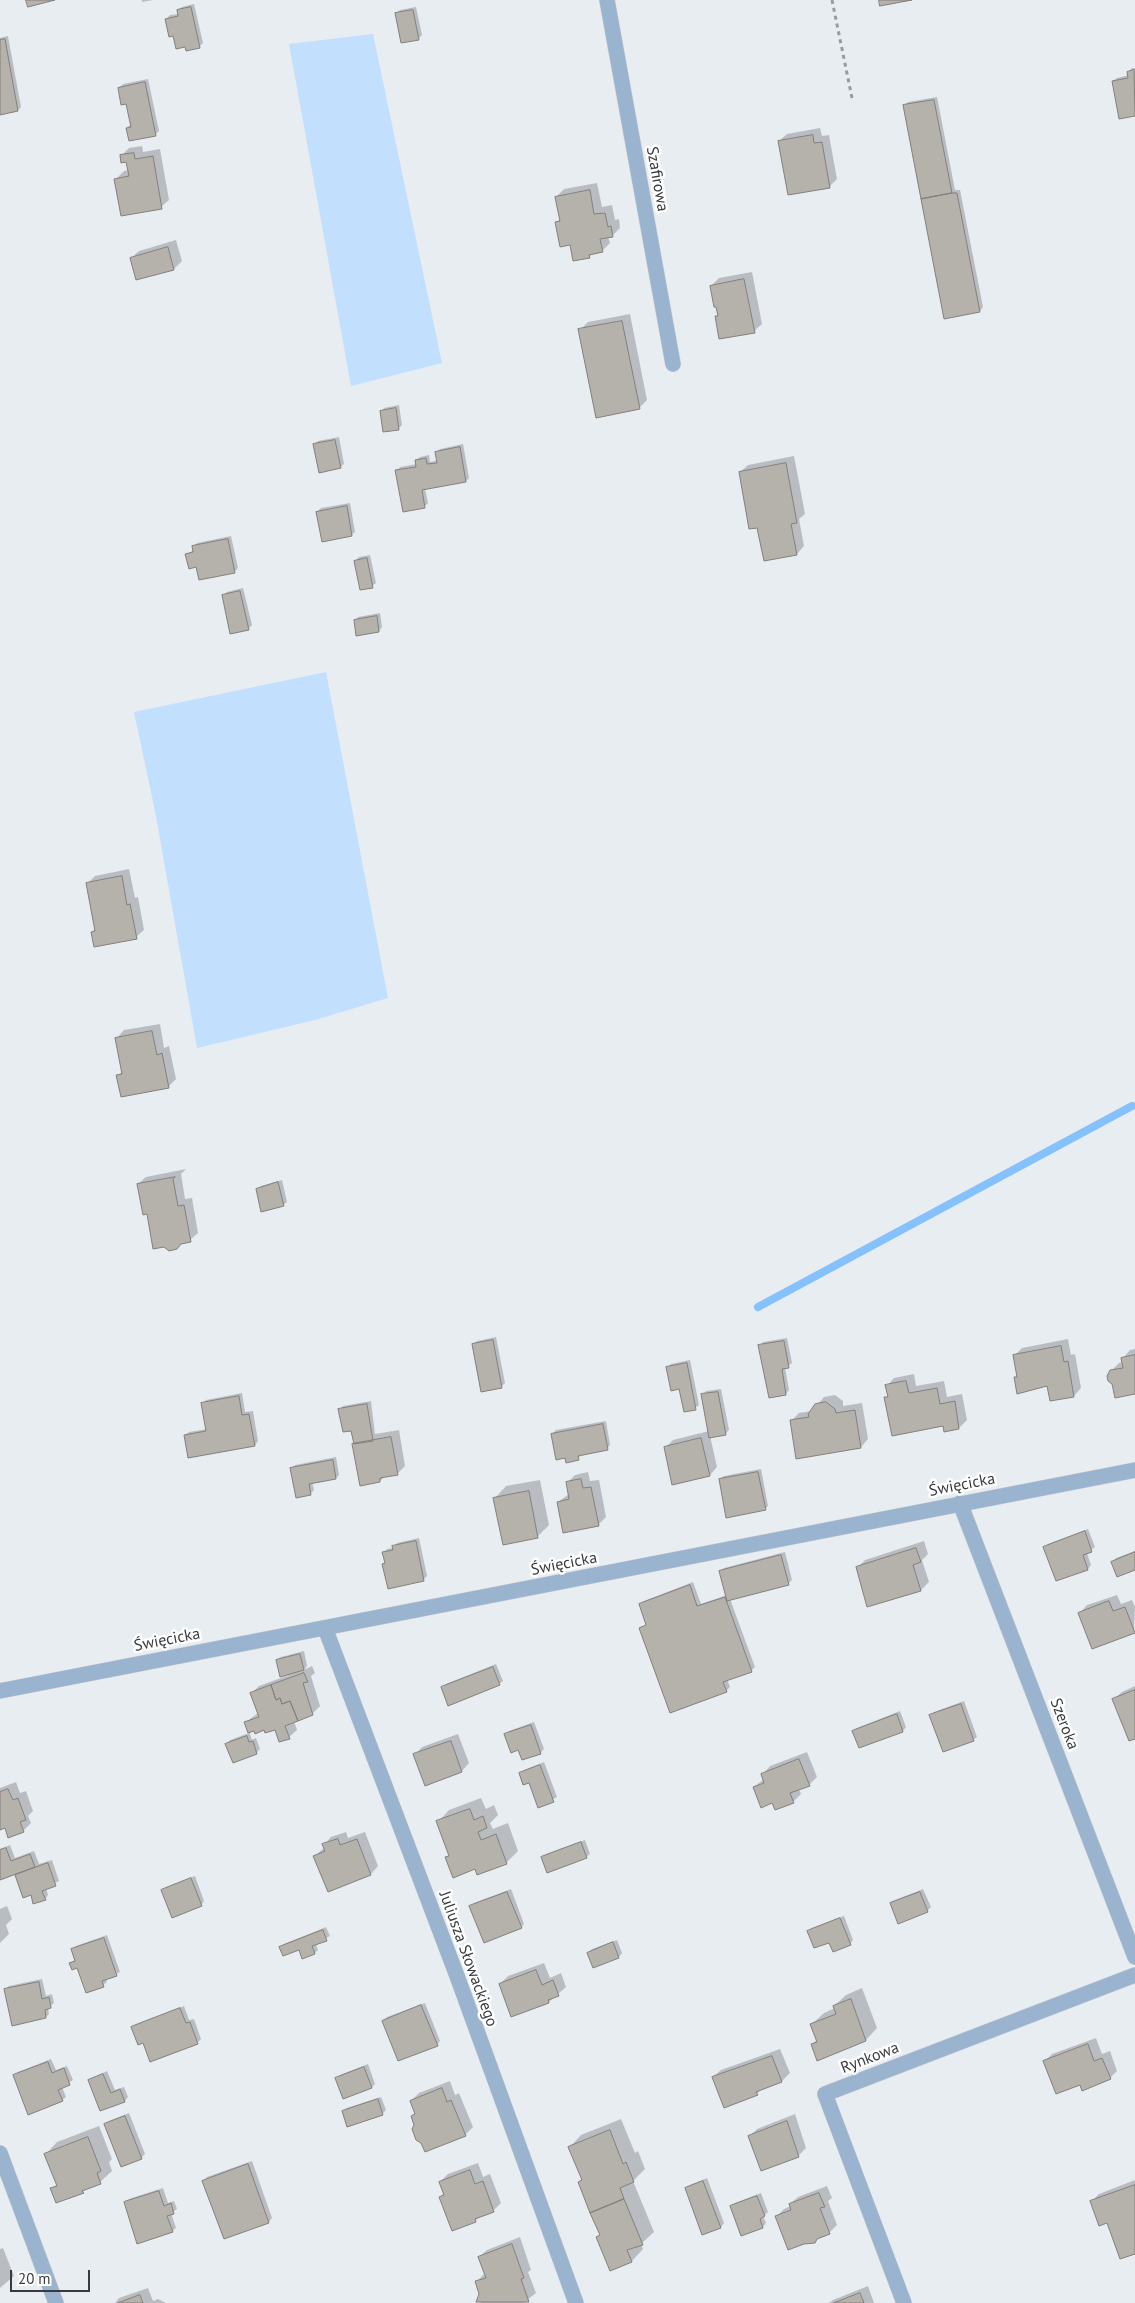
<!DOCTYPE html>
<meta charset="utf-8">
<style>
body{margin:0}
#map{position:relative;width:1135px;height:2303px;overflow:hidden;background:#e8edf2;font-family:"PT Sans",sans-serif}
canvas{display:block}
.scale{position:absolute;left:10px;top:2270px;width:80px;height:22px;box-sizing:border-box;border:2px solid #383a3d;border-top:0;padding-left:6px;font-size:15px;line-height:18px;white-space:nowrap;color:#383a3d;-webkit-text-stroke:4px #fff;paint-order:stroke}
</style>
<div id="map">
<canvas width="1135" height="2303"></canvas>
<div class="scale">20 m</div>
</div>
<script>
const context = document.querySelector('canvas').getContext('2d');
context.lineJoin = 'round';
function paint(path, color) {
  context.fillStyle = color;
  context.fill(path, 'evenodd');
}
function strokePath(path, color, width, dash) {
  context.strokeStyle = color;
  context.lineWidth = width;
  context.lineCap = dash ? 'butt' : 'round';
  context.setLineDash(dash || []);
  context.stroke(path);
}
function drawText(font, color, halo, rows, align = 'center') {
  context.font = font + ' "PT Sans",sans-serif';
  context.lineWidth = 5;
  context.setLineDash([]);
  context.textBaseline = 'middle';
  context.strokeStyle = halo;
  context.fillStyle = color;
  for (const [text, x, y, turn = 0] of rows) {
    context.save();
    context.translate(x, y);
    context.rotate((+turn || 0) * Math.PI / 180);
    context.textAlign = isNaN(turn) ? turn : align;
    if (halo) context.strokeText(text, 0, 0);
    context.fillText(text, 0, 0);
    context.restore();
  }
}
const green = new Path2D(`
 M373,34L442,363L351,386L289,44Z
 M326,672L388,998L315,1020L197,1048L155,811L134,712Z`);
const shadow = new Path2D(`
 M142,0H153L142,2Z
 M194,4L203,43L199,47L186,46L174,35L166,19L170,15L179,14L178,10L182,7Z
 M416,7L422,35L418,39L397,13L400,10Z
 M8,36L21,107L18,110L0,114V38Z
 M1132,68H1135V115L1120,117L1113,81L1117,78L1129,75L1128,72Z
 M148,79L159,131L155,135L127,128L131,124L127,102L119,88L123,84Z
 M937,97L955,190H960L983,307L980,311L904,106L908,102Z
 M820,128L822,136L829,135L837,179L829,187L779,141L787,134Z
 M142,146L143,152L160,149L169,200L161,207L116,179L124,171L129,170L127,160L121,156L129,148Z
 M597,183L602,207L612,205L615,220L619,219L620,228L612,236L608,237L610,243L602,251L593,253L589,257L571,244L557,222L561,218L556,197L564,189Z
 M176,240L182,261L174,269L137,279L131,258L139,251Z
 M752,272L762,324L754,331L716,317L719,314L711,286L719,278Z
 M630,314L647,400L639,408L580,330L588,322Z
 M399,405L402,425L399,428L381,412L384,408Z
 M339,437L344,464L340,467L314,445L318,441Z
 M463,444L469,478L466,481L425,489L428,503L424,507L397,471L400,467L417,464L416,460L420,457L429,455L430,462L438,460L436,452L440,449Z
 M794,456L805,514L799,519L804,546L797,554L758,526L740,472L748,465Z
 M350,503L355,532L351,535L317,512L321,508Z
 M231,536L238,568L234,572L197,565L187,554L194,550L193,547L197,543Z
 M370,555L376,583L372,586L355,561L359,557Z
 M243,588L252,625L248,629L223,596L227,592Z
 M380,613L382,627L379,631L355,621L358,617Z
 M129,869L135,898L138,897L144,930L136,937L92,932L96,928L88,883L95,876Z
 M160,1024L164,1048L169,1046L176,1079L168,1087L118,1076L123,1070L117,1038L124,1030Z
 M186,1169L181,1174L185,1199L192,1198L198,1233L190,1240L148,1212L138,1184L146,1177Z
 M282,1180L287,1202L283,1205L257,1189L261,1186Z
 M496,1337L505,1383L501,1387L473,1344L477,1341Z
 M787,1338L792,1363L785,1368L789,1390L786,1394L760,1346L763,1342Z
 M1068,1339L1071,1355L1075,1354L1081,1388L1074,1396L1048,1384L1015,1377L1018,1375L1014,1356L1022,1348Z
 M1135,1349V1393L1113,1383L1111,1371L1119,1363L1123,1362V1358L1130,1350Z
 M690,1360L699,1405L695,1408L667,1368L671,1364Z
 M914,1374L916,1386L944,1381L947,1397L962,1394L967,1420L959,1428L944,1425L886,1398L888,1395L887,1386L894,1378Z
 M721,1389L729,1430L725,1434L710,1436L717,1467L710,1475L665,1448L673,1440L709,1431L703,1395L706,1391Z
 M242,1393L245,1412L253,1411L258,1441L255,1445L189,1457L185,1435L189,1432L207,1429L203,1404L206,1400Z
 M835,1395L843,1401V1406L862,1403L868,1439L861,1447L791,1421L799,1413L812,1411L824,1397Z
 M371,1401L375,1434L399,1430L405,1466L397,1474L385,1476L380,1481L355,1443L352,1429L340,1410L343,1406Z
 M606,1421L610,1445L607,1449L581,1454L578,1459L566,1457L552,1434L556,1430Z
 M336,1457L339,1475L336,1478L312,1482L314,1490L310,1494L291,1468L295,1465Z
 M761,1469L768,1506L765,1509L720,1479L724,1476Z
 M588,1472L590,1481L599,1480L606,1517L598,1525L558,1502L569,1494L567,1483L575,1475Z
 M540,1480L549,1525L537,1537L495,1498L506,1486Z
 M1088,1529L1095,1547L1087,1553L1091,1565L1088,1569L1057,1580L1045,1547L1048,1544Z
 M419,1538L427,1576L424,1579L383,1564L386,1561L384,1553L387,1549L394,1548L397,1543Z
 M924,1541L928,1554L922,1560L929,1582L921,1590L868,1606L857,1568L865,1560Z
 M1135,1551V1568L1113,1562L1116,1558Z
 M785,1552L792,1580L788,1584L730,1599L755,1667L751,1671L727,1679L730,1687L726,1691L641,1628L647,1624L640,1604L644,1601L693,1582L701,1604L727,1595L720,1571L724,1568Z
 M1117,1595L1121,1604L1132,1600L1135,1607L1134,1632L1080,1613L1087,1605Z
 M304,1651L307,1666L304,1670L312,1666L315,1673L311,1676L320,1706L312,1714L294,1721L297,1730L289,1737L276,1728L256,1733L255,1730L249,1731L252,1740L256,1738L260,1749L257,1752L233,1761L227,1744L230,1740L249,1733L246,1722L258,1713L252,1693L259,1686L289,1675L277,1660L281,1657Z
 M496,1664L503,1681L499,1684L442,1688L446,1684Z
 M1135,1686V1738L1114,1699L1122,1692Z
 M964,1701L977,1737L973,1740L931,1715L934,1712Z
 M900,1711L906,1727L903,1731L859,1747L854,1731L857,1728Z
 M534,1722L544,1749L540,1753L519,1748L506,1734L509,1731Z
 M458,1734L469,1763L462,1771L426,1784L415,1755L422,1747Z
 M807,1752L817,1777L809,1785L799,1789L801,1794L793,1802L773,1801L754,1787L764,1779L763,1774L770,1766Z
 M544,1762L557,1797L539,1806L529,1782L520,1773L524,1770Z
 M16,1782L20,1793L26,1791L33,1811L28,1816L31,1823L23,1831L5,1826L0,1828V1788Z
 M481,1798L486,1809L494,1805L498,1815L490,1823L493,1829L508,1823L518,1851L507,1862L478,1874L476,1868L447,1857L450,1854L438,1822L449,1810Z
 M346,1832L348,1838L365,1832L378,1866L371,1874L315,1856L325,1847L324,1845L331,1837Z
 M585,1840L590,1854L586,1857H542L546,1854Z
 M10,1845L15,1858L34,1851L39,1864L52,1860L59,1881L46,1888L48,1895L45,1899L31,1894L24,1896L15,1873L0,1879V1849Z
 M195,1876L204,1901L201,1905L163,1890L166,1887Z
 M511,1889L524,1924L521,1927L471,1906L474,1903Z
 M923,1889L931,1907L927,1911L891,1903L895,1900Z
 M7,1906L12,1919L6,1925L9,1934L0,1943V1909Z
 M844,1916L853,1940L850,1944L830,1941L809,1931L812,1928Z
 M326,1927L330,1936L316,1944L318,1950L315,1953L299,1949L281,1947L284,1944Z
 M107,1935L120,1972L106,1979L107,1982L103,1985L71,1963L76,1959L72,1949L76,1946Z
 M617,1940L622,1953L619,1957L594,1967L588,1953L592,1949Z
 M544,1963L550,1978L561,1973L566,1987L549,2002L500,1984L508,1976Z
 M42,1979L46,1996L52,1994L54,2003L48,2008L49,2014L46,2017L5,1989L9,1986Z
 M862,1988L877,2028L866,2040L818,2060L812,2044L818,2039L812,2024L824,2013L835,2008L834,2006L846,1995Z
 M425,2003L440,2041L437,2045L383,2021L387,2017Z
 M184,2006L189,2020L194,2019L201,2039L198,2042L150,2060L143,2041L133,2027L136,2024Z
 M1096,2038L1102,2054L1110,2051L1117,2071L1109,2079L1081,2083L1044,2062L1052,2054Z
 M780,2049L790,2073L782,2081L762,2088L757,2094L713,2077L721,2070Z
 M51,2059L56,2070L67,2066L73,2080L62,2087L66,2097L62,2100L15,2076L18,2072Z
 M368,2064L375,2084L372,2087L337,2079L340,2075Z
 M107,2071L115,2090L124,2087L128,2097L125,2101L101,2110L89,2080Z
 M450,2081L455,2095L459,2093L473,2127L465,2135L416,2125L412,2116L416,2112L411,2101L419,2093Z
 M381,2097L386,2110L382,2114L343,2112L347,2108Z
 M129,2113L145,2154L141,2158L106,2124L109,2121Z
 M795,2114L806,2148L798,2156L749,2137L757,2129Z
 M621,2119L635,2153L638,2151L645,2169L633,2181L654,2232L641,2244L643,2249L632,2261L611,2270L597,2237L601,2234L579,2182L583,2179L570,2147L581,2135Z
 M99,2126L112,2159L109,2162L112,2171L100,2182L87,2187L83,2192L52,2189L57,2184L46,2154L57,2142Z
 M252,2161L272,2218L269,2222L224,2237L204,2181L207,2177Z
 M478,2163L483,2177L490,2174L501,2203L493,2211L480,2216L476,2220L452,2229L440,2197L444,2193L440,2182L448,2174Z
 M707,2178L724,2223L721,2227L702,2233L686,2188L690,2185Z
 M1135,2180V2252L1091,2202L1099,2194Z
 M827,2186L832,2198L828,2201L837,2225L829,2233L820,2236L815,2242L777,2216L784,2209L791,2206L790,2204L798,2197Z
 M163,2188L168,2203L174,2201L177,2209L171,2213L176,2228L172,2231L125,2203L129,2199Z
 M761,2193L768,2212L763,2216L766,2223L763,2227L742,2235L731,2207L735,2203Z
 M520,2237L531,2270L528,2272L536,2293L523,2303H482L477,2301L481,2294L476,2282L485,2273L479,2257L487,2250Z
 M3,2248L14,2276L0,2288V2249Z
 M868,2286L874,2303H829L833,2300Z
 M148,2288L153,2301L158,2299L166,2303H115L119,2298Z`);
const stream = new Path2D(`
 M758,1307L1132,1106`);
const building = new Path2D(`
 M26,0H55L28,7Z
 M879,0H912L880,6Z
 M191,7L200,48L186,51L185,47L176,49L173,36L169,37L165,19L178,16L177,10Z
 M413,10L419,40L401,43L395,13Z
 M5,39L18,111L0,115V40Z
 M1134,70L1135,116L1119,119L1112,81L1128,78L1127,72Z
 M145,82L156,136L129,141L126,128L131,127L126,104L121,105L118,88Z
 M934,100L952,193L921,199L903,105Z
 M813,135L814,143L822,142L830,188L788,195L778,141Z
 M134,153L135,159L153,156L162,209L121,216L114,179L129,176L126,162L121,163L120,155Z
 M590,190L594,214L605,213L608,227L611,226L613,237L600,239L603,252L589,255L590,258L573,261L570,245L560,247L555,222L560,221L555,197Z
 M952,193H957L980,312L944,319L921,199Z
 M168,247L174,270L136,280L130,258Z
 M744,279L755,333L719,339L715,316H718L716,307H714L710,286Z
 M622,321L640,409L596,418L578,329Z
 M396,408L399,430L383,432L380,411Z
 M335,440L341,468L319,473L313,444Z
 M460,447L466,482L422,490L425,508L403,512L395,470L416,467L415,460L426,458L427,464L437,463L435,452Z
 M786,463L797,523L791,524L797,555L764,561L757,528L749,529L739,472Z
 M347,506L352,536L322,542L316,512Z
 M228,539L235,573L199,580L196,567L189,569L185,554L193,552L192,546Z
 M367,558L373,588L360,590L354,561Z
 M240,591L249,630L230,634L222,595Z
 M377,616L379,632L356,636L354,620Z
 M122,876L127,905L130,904L137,939L94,947L91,932L95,931L86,883Z
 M152,1031L157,1055L162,1053L169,1088L121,1097L116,1075L122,1074L115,1038Z
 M175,1177L173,1179L178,1206L184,1205L191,1242L181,1244L177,1249L169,1251L164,1247L153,1249L147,1214L143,1215L137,1184Z
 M278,1182L284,1206L261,1212L256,1189Z
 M493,1340L502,1388L481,1392L472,1344Z
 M784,1341L789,1368L782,1369L786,1395L769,1398L758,1345Z
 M1061,1346L1064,1362L1068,1361L1074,1397L1050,1401L1047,1386L1017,1394L1014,1377H1017L1013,1355Z
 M1135,1355V1394L1115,1398L1112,1384L1108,1381L1107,1376L1110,1370L1123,1368L1121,1358Z
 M687,1363L696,1410L684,1412L679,1389L671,1391L666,1367Z
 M906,1381L909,1393L937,1388L940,1404L955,1401L959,1429L944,1432L943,1426L892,1436L884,1397H888L885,1385Z
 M718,1392L726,1435L709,1438L701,1394Z
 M239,1396L242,1415L249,1414L255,1446L188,1458L184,1435L206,1431L201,1403Z
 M826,1402L835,1409L836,1413L855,1410L861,1448L796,1459L790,1420L809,1417L808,1414L815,1404Z
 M367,1404L373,1441L354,1444L351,1431L343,1432L338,1409Z
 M603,1424L608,1450L578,1456L579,1460L566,1463L565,1458L556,1460L551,1434Z
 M391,1437L398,1475L380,1478V1482L360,1486L352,1444Z
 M701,1438L710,1476L672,1485L664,1447Z
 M333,1460L336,1479L309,1484L311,1495L296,1498L290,1468Z
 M758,1472L766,1510L726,1518L719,1479Z
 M581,1479L583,1488L591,1487L599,1526L563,1533L557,1502L569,1499L566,1482Z
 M529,1491L538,1538L503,1545L493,1498Z
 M1085,1531L1092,1552L1083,1555L1088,1570L1056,1581L1043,1547Z
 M416,1541L424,1581L388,1589L382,1564L385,1563L382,1552L393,1550L392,1546Z
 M916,1548L921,1562L913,1565L921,1591L867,1607L856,1567Z
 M1135,1552V1570L1117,1577L1111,1562Z
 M781,1555L789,1585L727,1601L719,1571Z
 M690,1585L697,1606L725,1597L752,1672L723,1682L727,1692L670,1713L639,1628L646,1625L639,1604Z
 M1109,1601L1113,1611L1125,1607L1135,1633L1092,1649L1078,1613Z
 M300,1654L304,1670L280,1677L276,1660Z
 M493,1667L500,1685L448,1706L441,1687Z
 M304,1673L308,1682L303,1683L313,1715L298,1721L290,1701L282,1704L280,1698L276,1700L271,1685Z
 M271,1685L276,1700L280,1698L282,1704L290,1701L298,1721L285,1726L290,1739L279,1742L275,1730L265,1733L264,1730L255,1734L254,1731L248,1733L244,1722L259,1717L250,1693Z
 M1135,1690V1739L1129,1741L1112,1699Z
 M961,1704L974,1741L943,1752L929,1715Z
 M897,1714L903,1732L859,1748L852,1731Z
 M531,1725L541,1754L522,1760L518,1750L511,1753L504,1734Z
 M247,1736L249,1742L253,1741L257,1754L233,1763L225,1744Z
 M451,1741L462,1772L425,1786L413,1754Z
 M799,1759L810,1786L790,1793L794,1803L775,1810L772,1803L761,1808L753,1787L764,1783L761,1774Z
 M540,1765L554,1802L538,1808L529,1783L523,1785L519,1773Z
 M8,1789L13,1800L18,1798L26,1820L20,1822L24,1832L8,1838L5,1828L0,1830V1792Z
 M470,1809L474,1820L483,1816L487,1828L478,1832L481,1840L496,1834L507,1864L477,1875L475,1869L453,1878L445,1857L449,1856L436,1821Z
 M338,1839L340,1845L357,1839L371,1875L328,1892L313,1856L325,1851L322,1844Z
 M581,1842L587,1858L547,1873L541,1857Z
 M6,1848L11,1861L30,1854L35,1867L0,1880V1850Z
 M48,1863L56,1886L42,1891L46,1900L33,1904L31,1895L23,1898L15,1875Z
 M191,1878L202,1906L172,1918L161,1890Z
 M507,1892L522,1928L484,1943L469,1906Z
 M920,1892L928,1912L898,1924L890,1903Z
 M840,1918L851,1945L833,1952L829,1943L814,1948L807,1931Z
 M323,1930L327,1941L312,1946L315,1954L302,1959L299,1950L283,1956L279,1947Z
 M104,1938L117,1976L102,1981L104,1987L86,1993L77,1968L72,1970L69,1963L75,1961L71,1949Z
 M613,1942L619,1958L593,1968L587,1953Z
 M536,1970L542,1985L553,1980L559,1996L548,2000L549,2003L511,2017L499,1984Z
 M39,1982L42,1999L49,1997L51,2008L45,2010L46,2018L12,2026L4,1989Z
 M851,1999L866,2041L817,2061L811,2044L817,2042L810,2024L836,2014L833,2006Z
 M421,2005L438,2046L398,2061L382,2021Z
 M180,2008L186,2023L190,2022L198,2044L150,2062L143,2043L138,2045L131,2027Z
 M1088,2044L1094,2061L1102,2058L1111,2079L1082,2091L1080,2085L1056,2094L1043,2061Z
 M772,2056L782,2082L756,2092L758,2095L724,2108L712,2077Z
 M48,2062L52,2073L64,2068L70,2085L58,2090L63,2101L28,2115L13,2075Z
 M364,2067L372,2088L343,2099L335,2078Z
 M103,2074L111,2093L120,2089L125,2102L100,2111L88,2080Z
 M442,2088L447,2102L451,2100L466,2136L425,2152L421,2143L416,2140L412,2129L414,2125L411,2116L415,2114L410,2101Z
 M378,2099L383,2115L347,2127L342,2111Z
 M125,2116L142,2159L121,2167L104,2124Z
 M787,2121L799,2157L761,2171L748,2136Z
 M610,2130L623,2164L626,2162L634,2182L620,2188L624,2199L590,2213L578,2182L582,2180L568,2147Z
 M88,2137L101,2171L97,2173L101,2184L82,2191L84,2193L56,2203L50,2188L57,2186L44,2154Z
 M248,2164L269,2223L224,2239L202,2181Z
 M470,2170L475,2184L483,2181L494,2212L475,2219L476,2222L452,2231L439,2197L444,2195L439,2182Z
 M703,2181L721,2228L702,2235L685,2188Z
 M1135,2185V2254L1120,2259L1107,2223L1099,2226L1090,2201Z
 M159,2191L164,2206L171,2203L174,2214L167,2216L173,2232L137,2244L124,2202Z
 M819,2193L825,2207L820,2208L830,2234L817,2239L815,2243L804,2244L788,2250L775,2216L791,2210L789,2204Z
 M757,2196L765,2216L760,2219L763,2228L741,2236L730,2206Z
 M624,2199L643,2245L627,2250L632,2262L610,2271L596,2237L600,2235L590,2213Z
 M512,2244L524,2278L521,2279L529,2302H476L479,2294L475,2281L486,2278L478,2257Z
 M860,2293L864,2303H834Z
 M140,2295L143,2303H118Z`);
const path = new Path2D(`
 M832,0L852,98`);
const street = new Path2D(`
 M607,0L673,364
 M960,1503L1135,1957
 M325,1628L457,1976L576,2303
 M0,1691L1135,1470
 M0,2153L56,2303
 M904,2303L825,2094L1135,1975`);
const streetNames = [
 ["Szafirowa",657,179,80],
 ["Święcicka",962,1485,-11],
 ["Święcicka",564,1564,-11],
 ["Święcicka",167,1640,-11],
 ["Szeroka",1064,1724,69],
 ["Juliusza Słowackiego",468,1959,70],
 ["Rynkowa",870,2058,-21]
];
paint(green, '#c2dffe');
paint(shadow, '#0003');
strokePath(stream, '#84c1fd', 8);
paint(building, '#b5b1ab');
strokePath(building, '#837f7a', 1);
strokePath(street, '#c5c9ce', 16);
strokePath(path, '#989b9f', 3, [4, 4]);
strokePath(street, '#9ab3ce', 15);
drawText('16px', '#383a3d', '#fff', streetNames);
</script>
